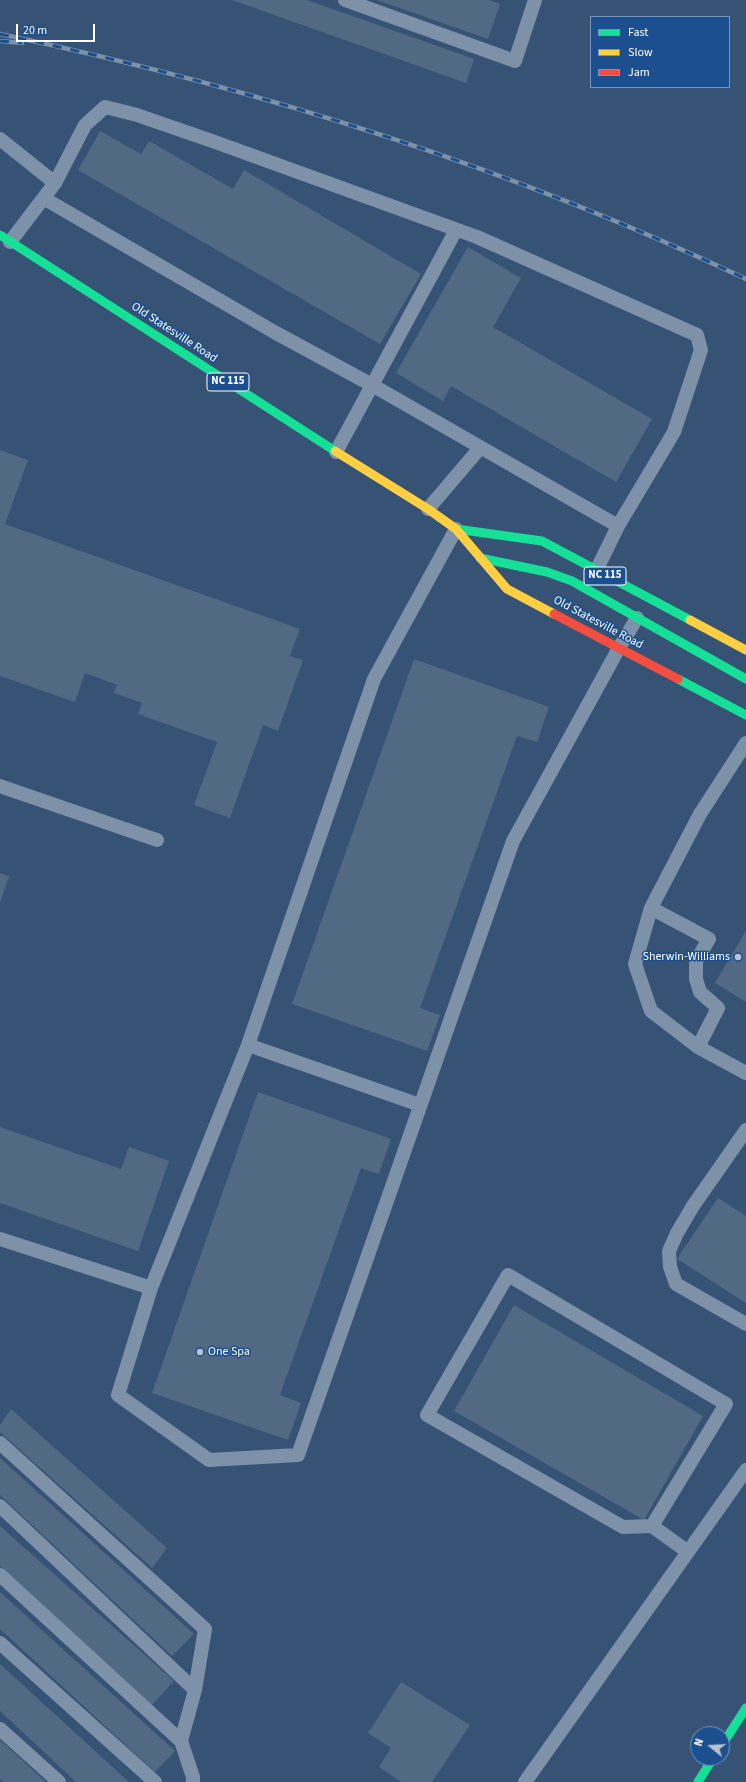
<!DOCTYPE html>
<style>
body{margin:0}
#map{position:relative;width:746px;height:1782px;overflow:hidden;background:#365274;font-family:"Source Sans 3",sans-serif}
canvas{display:block}
.legend{position:absolute;left:590px;top:16px;width:140px;height:72px;box-sizing:border-box;background:#1b4f8f;border:1px solid #7695bc;margin:0;padding:5px 7px;list-style:none;font-size:12px;color:#fff}
.legend li{display:flex;align-items:center;gap:8px;height:20px}
.legend b{width:20px;border:1px solid #7695bc}
.north{position:absolute;left:690px;top:1726px;width:40px;height:40px;box-sizing:border-box;background:#1b4f8f;border:1px solid #7695bc;border-radius:50%;rotate:288deg;font-size:11px;font-weight:700;line-height:16px;text-align:center;color:#fff}
.north::after{content:'';display:block;margin:auto;width:14px;height:18px;background:#b9c2ce;clip-path:polygon(50% 0,100% 100%,50% 72%,0 100%)}
.scale{position:absolute;left:16px;top:24px;width:79px;height:18px;box-sizing:border-box;border:2px solid #fff;border-top:0;padding-left:5px;font-size:12px;line-height:14px;white-space:nowrap;color:#fff;-webkit-text-stroke:3px #1b4f8f;paint-order:stroke}
</style>
<div id="map">
<canvas width="746" height="1782"></canvas>
<ul class="legend">
<li><b style="height:5px;background:#16e098"></b>Fast</li>
<li><b style="height:5px;background:#ffcf43"></b>Slow</li>
<li><b style="height:5px;background:#f24e42"></b>Jam</li>
</ul>
<div class="north">N</div>
<div class="scale">20 m</div>
</div>
<script>
const context = document.querySelector('canvas').getContext('2d');
context.lineJoin = 'round';
function paint(path, color) {
  context.fillStyle = color;
  context.fill(path, 'evenodd');
}
function strokePath(path, color, width, dash) {
  context.strokeStyle = color;
  context.lineWidth = width;
  context.lineCap = dash ? 'butt' : 'round';
  context.setLineDash(dash || []);
  context.stroke(path);
}
function drawText(font, color, halo, rows, align = 'center') {
  context.font = font + ' "Source Sans 3",sans-serif';
  context.lineWidth = 3;
  context.setLineDash([]);
  context.textBaseline = 'middle';
  context.strokeStyle = halo;
  context.fillStyle = color;
  for (const [text, x, y, turn = 0] of rows) {
    context.save();
    context.translate(x, y);
    context.rotate((+turn || 0) * Math.PI / 180);
    context.textAlign = isNaN(turn) ? turn : align;
    if (halo) context.strokeText(text, 0, 0);
    context.fillText(text, 0, 0);
    context.restore();
  }
}
const building = new Path2D(`
 M232,0H307L474,59L466,83Z
 M377,0H489L500,4L488,39Z
 M100,131L141,154L149,141L233,189L244,170L421,274L380,344L78,170Z
 M468,247L521,278L493,327L652,419L616,482L451,386L443,401L396,373Z
 M0,450L28,460L5,524L300,629L290,656L303,660L278,731L263,725L230,818L194,805L217,742L138,714L142,703L114,693L117,685L85,673L75,702L0,676Z
 M414,659L549,707L537,742L517,736L420,1008L440,1015L427,1051L292,1004Z
 M0,873L9,876L0,903Z
 M746,931V1002L715,983Z
 M258,1092L391,1139L379,1174L361,1168L280,1395L301,1403L288,1440L152,1393Z
 M0,1127L121,1169L129,1147L169,1161L138,1251L0,1203Z
 M718,1198L746,1216V1303L677,1259Z
 M514,1305L703,1416L644,1520L454,1411Z
 M11,1409L167,1548L152,1568L0,1432V1425Z
 M0,1458L194,1634L172,1656L0,1495Z
 M0,1526L174,1681L152,1705L0,1566Z
 M0,1592L175,1751L155,1772L0,1629Z
 M0,1664L129,1782H76L0,1711Z
 M401,1682L470,1725L432,1782H401L379,1767L391,1748L368,1733Z
 M0,1740L46,1782H4L0,1779Z`);
const lane = new Path2D(`
 M345,0L515,61L535,0
 M0,139L55,183L10,242
 M55,183L85,125L105,107L137,115L215,142L477,237L697,335L701,350L674,432L618,526
 M45,199L276,333L372,385L618,526L596,571
 M336,452L456,230
 M428,509L480,448
 M746,743L700,814L651,908L635,964L651,1011L698,1047L746,1073
 M0,786L157,840
 M651,908L709,939L696,961V979L700,992L718,1008L698,1047
 M420,1105L248,1045L374,679L456,529
 M746,1130L693,1206L677,1233L669,1251L670,1267L676,1284L746,1324
 M0,1239L151,1288L118,1395L209,1460L298,1455L513,841L619,648L637,618
 M151,1288L248,1045
 M0,1443L205,1629L195,1690
 M0,1506L195,1690L181,1741L0,1575
 M652,1526L623,1527L427,1415L508,1275L726,1404L652,1526L688,1552
 M0,1643L155,1782
 M0,1729L59,1782
 M181,1741L193,1777V1782
 M525,1782L746,1470`);
const fast = new Path2D(`
 M0,235L335,451
 M456,529L542,541L690,620
 M480,558L547,572L572,581L746,679
 M678,679L746,715
 M722,1745L746,1708
 M698,1782L713,1758`);
const slow = new Path2D(`
 M335,451L428,509L456,529L507,589L554,614
 M690,620L746,650`);
const jam = new Path2D(`
 M554,614L678,679`);
const rail = new Path2D(`
 M0,34C257,88 509,167 746,279
 M0,41L22,43`);
const markers = [
 [738,957,4,"#b9c2ce"],
 [200,1352,4,"#b9c2ce"]
];
const shields = [
 [228,382,42],
 [605,576,42]
];
const shieldNames = [
 ["NC 115",228,382],
 ["NC 115",605,576]
];
const streetNames = [
 ["Old Statesville Road",174,333,33],
 ["Old Statesville Road",598,623,28]
];
const poiNames = [
 ["Sherwin-Williams",730,957],
 ["One Spa",208,1352,"left"]
];
paint(building, '#526984');
strokePath(lane, '#7d92a8', 14);
strokePath(fast, '#16e098', 9);
strokePath(slow, '#ffcf43', 9);
strokePath(jam, '#f24e42', 9);
strokePath(rail, '#7e92a7', 4.5);
strokePath(rail, '#1b4f8f', 3, [9]);
for (const [x, y, r, color] of markers) {
  const dot = new Path2D();
  dot.arc(x, y, r, 0, 2 * Math.PI);
  context.fillStyle = color;
  context.fill(dot);
  strokePath(dot, '#1b4f8f', 1.5);
}
for (const [x, y, w] of shields) {
  const box = new Path2D();
  box.roundRect(x - w / 2, y - 9, w, 18, 3);
  context.fillStyle = '#1b4f8f';
  context.fill(box);
  strokePath(box, '#fff', 1);
}
drawText('bold 11px', '#fff', null, shieldNames);
drawText('12px', '#fff', '#1b4f8f', streetNames);
drawText('12px', '#fff', '#1b4f8f', poiNames, 'right');
</script>
